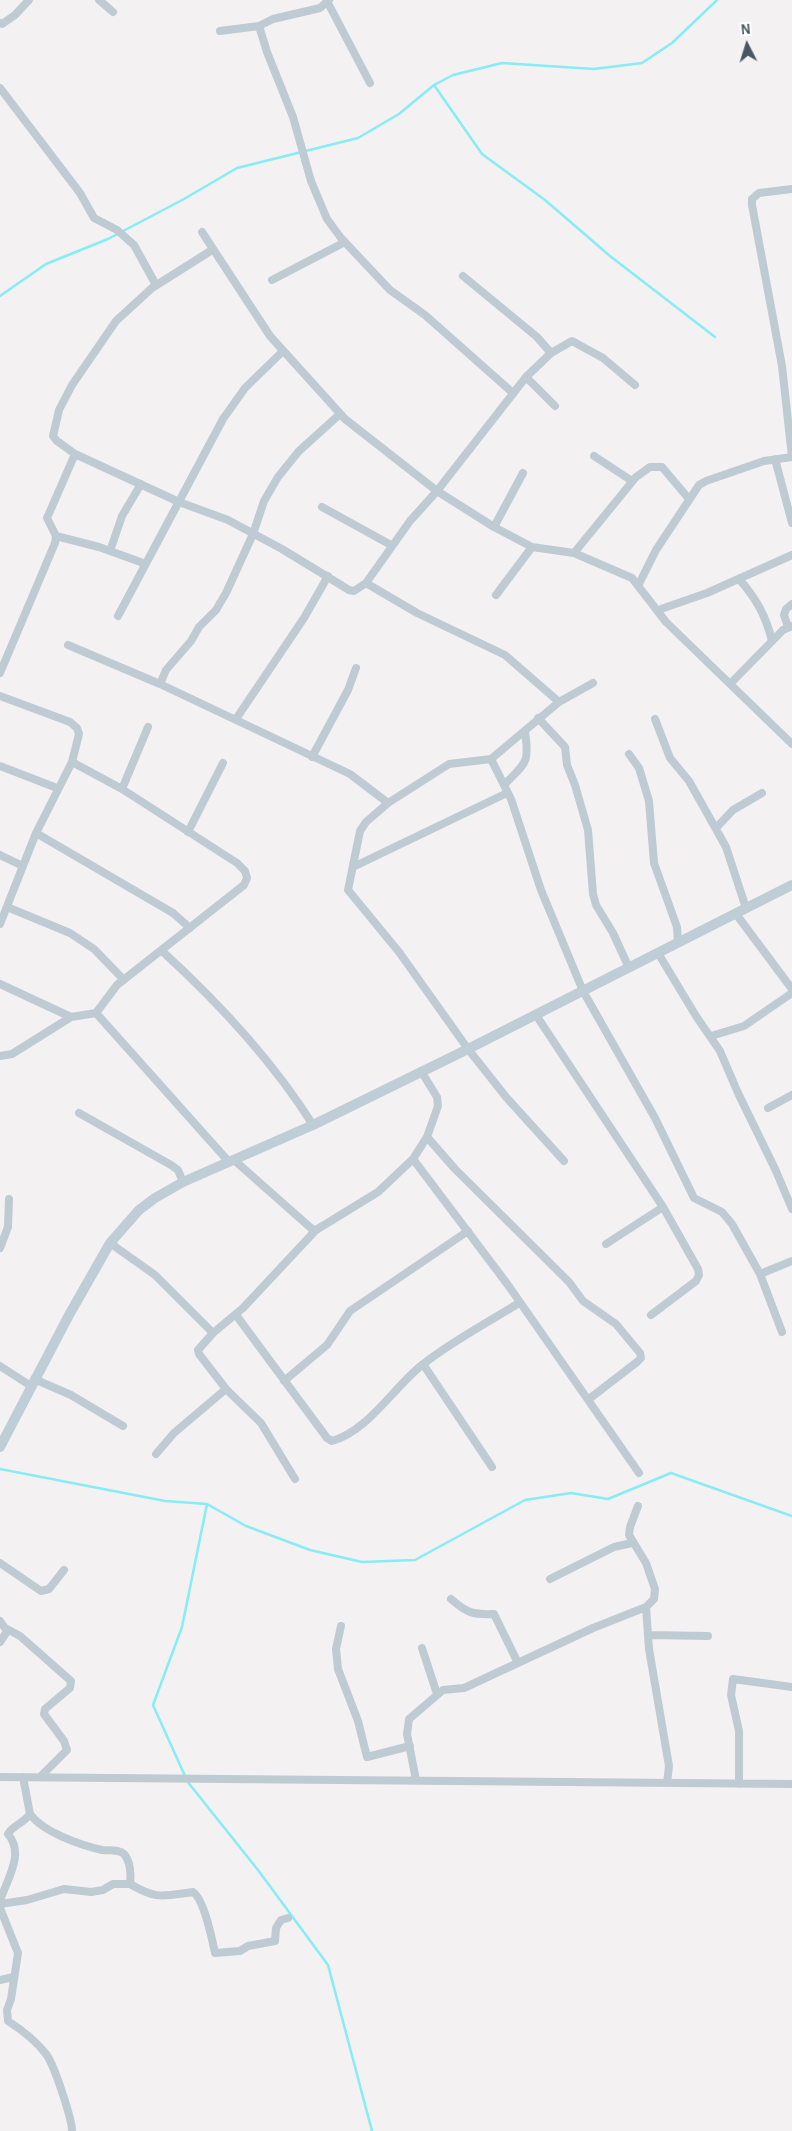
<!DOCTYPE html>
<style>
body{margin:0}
#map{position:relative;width:792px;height:2131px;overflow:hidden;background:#f4f1f2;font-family:"Alegreya Sans",sans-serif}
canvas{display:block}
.north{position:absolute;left:722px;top:20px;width:50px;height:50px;-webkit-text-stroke:4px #fff;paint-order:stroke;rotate:355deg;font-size:14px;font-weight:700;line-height:20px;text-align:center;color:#475861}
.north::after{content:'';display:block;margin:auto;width:18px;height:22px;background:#475861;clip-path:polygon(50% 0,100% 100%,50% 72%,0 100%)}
</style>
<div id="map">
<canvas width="792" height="2131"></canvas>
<div class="north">N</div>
</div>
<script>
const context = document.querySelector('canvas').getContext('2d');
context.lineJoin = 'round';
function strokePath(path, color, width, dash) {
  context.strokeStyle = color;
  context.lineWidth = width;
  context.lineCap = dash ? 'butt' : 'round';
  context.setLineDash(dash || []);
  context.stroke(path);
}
const stream = new Path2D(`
 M434,85L482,154L545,200L610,256L715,337
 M0,296L46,264L108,239L184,199L237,168L358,138L399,114L434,85L453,75L502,63L594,69L642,63L672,43L717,0
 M0,1469L165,1501L207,1504L246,1526L310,1550L362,1562L415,1560L525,1500L571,1493L608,1499L671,1473L792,1516
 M185,1776L153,1705L182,1627L207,1504
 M187,1781L258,1870L328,1965L372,2131`);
const minor = new Path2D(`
 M99,0L113,12
 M328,3L370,83
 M0,23L2,24L15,15L29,0
 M259,26L267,52L293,117L311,181L327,219L341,238L390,290L425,315L513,393
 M220,31L259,26L273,19L320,8L329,0
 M0,88L80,193L94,218L117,230L134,245L156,285
 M202,232L270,336L345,419L437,491L494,527L532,547L574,553L632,578L666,622L792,744
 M212,250L152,288L116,321L72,385L59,410L53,436L57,441L75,454L179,502L228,520L282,549L349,590L354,591L366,583L410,521L437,491L526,377L551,353L572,341L603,358L635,385
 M463,276L537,337L551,353
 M272,280L345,242
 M526,377L555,406
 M594,456L632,481
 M792,457L782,366L752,205V199L759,193L792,189
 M775,459L792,523
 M322,507L391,545
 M494,527L523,473
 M56,536L99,547L146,564
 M110,551L122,516L141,484
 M574,553L636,477L650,467H662L689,499
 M739,579C756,598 766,616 772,641
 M366,583L417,613L505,655L559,702
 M639,584L656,550L699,485L706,481L764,461L792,457
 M496,595L532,547
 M658,610L707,593L792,555
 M118,616L223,419L245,388L283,351
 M788,627L784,615L786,609L792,604
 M68,645L160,684L350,774L388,803
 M0,673L55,543L56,536L47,518L75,454
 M160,684L166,670L191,641L199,627L216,610L226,593L253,534L264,501L278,477L299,451L340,414
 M730,684L783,630L792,626
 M0,696L70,722L77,728L79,734L72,762L36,833L0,924
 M538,718L565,747L567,765L575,785L588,830L593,894L596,905L613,933L629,968
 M236,719L304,618L328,576
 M655,719L670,758L689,781L726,847L746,908
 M629,754L639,768L649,801L654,863L677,927L678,943
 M312,757L348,690L356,668
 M491,759L511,799L541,890L583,991L655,1118L694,1198L722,1212L732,1224L760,1274L782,1332
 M0,766L57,788
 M504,785C525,763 530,764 525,732
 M122,789L148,727
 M716,828L733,810L762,793
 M188,832L223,763
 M36,833L173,913L190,928
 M0,855L23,866
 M353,867L507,793
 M7,907L70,933L94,949L124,980
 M736,914L792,989
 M162,951C219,1003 272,1060 313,1125
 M658,953L696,1016L720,1051L738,1093L776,1171L792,1209
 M0,984L71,1017
 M96,1013L229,1162
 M536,1015L663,1207L698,1269L699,1275L696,1281L651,1315
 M711,1036L744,1026L792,993
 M0,1056L12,1054L71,1017L96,1013L117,985L244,885L247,878L245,871L237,863L122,789L72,762
 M768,1108L792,1095
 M79,1113L171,1165L178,1170L183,1182
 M427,1137L455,1169L569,1282L583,1301L616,1324L640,1353L641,1358L637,1362L589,1399
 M413,1159L508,1285L639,1473
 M234,1160L312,1229L316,1230
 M564,1161L506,1097L468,1049L399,952L348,890L360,831L366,822L388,803L449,764L491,759L559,702L593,683
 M110,1243L155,1275L213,1333
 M606,1244L663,1207
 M0,1248L8,1227L9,1199
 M760,1274L792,1261
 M236,1315L327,1438L332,1441C368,1431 393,1388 422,1365C452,1341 487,1323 519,1303
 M423,1364L492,1467
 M0,1366L31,1386
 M34,1379L71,1395L123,1426
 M284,1381L327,1345L350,1311L468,1231
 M156,1454L174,1433L226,1389
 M295,1479L261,1423L226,1389L199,1354L198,1350L213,1333L243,1308L316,1230L378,1192L413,1159L427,1137L438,1106L437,1097L421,1071
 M0,1563L41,1591L49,1589L64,1570
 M550,1579L614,1547L632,1543
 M451,1599C467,1613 473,1615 494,1614L518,1663
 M646,1607L649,1649L669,1766L667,1783
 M0,1621L5,1628L20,1636L71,1681L70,1688L45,1709L44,1714L64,1741L67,1750L40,1777
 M341,1626L336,1649L338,1669L358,1721L367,1757L410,1746
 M648,1635L708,1636
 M0,1642L8,1630
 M422,1648L437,1694
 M0,1777L792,1784
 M416,1780L407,1734L409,1719L443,1690L464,1688L593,1628L646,1607L654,1599L655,1589L646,1563L629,1535L630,1527L638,1506
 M739,1784V1731L731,1695L733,1679L792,1687
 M30,1814C43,1832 80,1845 102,1850C109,1851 119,1849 124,1854C131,1862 131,1874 130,1884C157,1900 163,1896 193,1892C204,1899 212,1939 215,1953L240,1951L248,1946L275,1941L276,1928L281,1920L288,1918
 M0,1901C7,1879 25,1854 8,1834C13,1825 24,1823 30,1814L23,1777
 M0,1904L27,1900L64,1889L91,1892L103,1890L113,1884H130
 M0,1908L18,1953L11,1999L7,2010L8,2021C22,2030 36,2041 46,2054C54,2064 72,2119 72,2131
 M0,1980L13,1977`);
const secondary = new Path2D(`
 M0,1447L69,1315L110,1243L139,1210L155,1198L183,1182L313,1125L468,1049L792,885`);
strokePath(stream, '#86ecf5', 2.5);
strokePath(minor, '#becbd2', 8);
strokePath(secondary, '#becdd6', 10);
</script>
